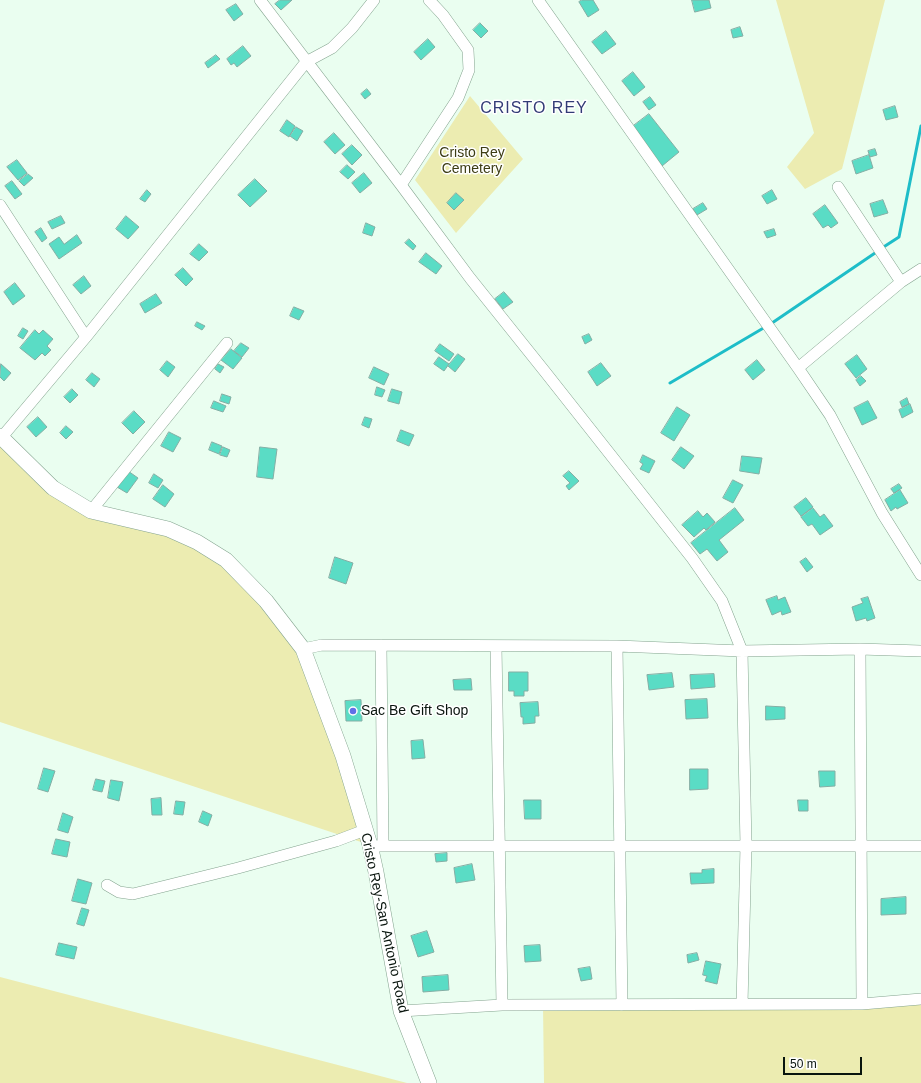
<!DOCTYPE html>
<style>
body{margin:0}
#map{position:relative;width:921px;height:1083px;overflow:hidden;background:#eafef0;font-family:Helvetica,sans-serif}
canvas{display:block}
.scale{position:absolute;left:783px;top:1057px;width:79px;height:18px;box-sizing:border-box;border:2px solid #09150e;border-top:0;padding-left:5px;font-size:12px;line-height:14px;white-space:nowrap;color:#09150e;-webkit-text-stroke:3px #fff;paint-order:stroke}
</style>
<div id="map">
<canvas width="921" height="1083"></canvas>
<div class="scale">50 m</div>
</div>
<script>
const context = document.querySelector('canvas').getContext('2d');
context.lineJoin = 'round';
function paint(path, color) {
  context.fillStyle = color;
  context.fill(path, 'evenodd');
}
function strokePath(path, color, width, dash) {
  context.strokeStyle = color;
  context.lineWidth = width;
  context.lineCap = dash ? 'butt' : 'round';
  context.setLineDash(dash || []);
  context.stroke(path);
}
function drawText(font, color, halo, rows, align = 'center') {
  context.font = font + ' Helvetica,sans-serif';
  context.lineWidth = 3;
  context.setLineDash([]);
  context.textBaseline = 'middle';
  context.strokeStyle = halo;
  context.fillStyle = color;
  for (const [text, x, y, turn = 0] of rows) {
    context.save();
    context.translate(x, y);
    context.rotate((+turn || 0) * Math.PI / 180);
    context.textAlign = isNaN(turn) ? turn : align;
    if (halo) context.strokeText(text, 0, 0);
    context.fillText(text, 0, 0);
    context.restore();
  }
}
const green = new Path2D(`
 M776,0H885L842,169L805,189L787,167L814,133Z
 M470,96L523,159L456,233L415,180Z
 M0,436L91,511L168,529L226,560L303,649L370,845L0,722Z
 M0,977L407,1083H0Z
 M921,1004V1083H544L543,1005Z`);
const stream = new Path2D(`
 M882,248L899,237L921,126
 M670,383L772,323L878,251`);
const building = new Path2D(`
 M280,0H292L281,10L275,4Z
 M582,0H593L599,10L588,17L579,2Z
 M692,0H709L711,8L695,12Z
 M236,4L243,14L234,21L226,10Z
 M480,23L488,31L481,38L473,30Z
 M740,27L743,36L733,38L731,30Z
 M606,31L616,44L602,54L592,42Z
 M428,39L435,47L421,60L414,52Z
 M243,46L251,56L237,67L234,63L231,65L227,59Z
 M216,55L220,59L208,68L205,63Z
 M633,72L645,87L634,96L622,81Z
 M367,89L371,94L365,99L361,94Z
 M650,97L656,105L649,110L643,102Z
 M895,106L898,117L886,120L883,110Z
 M649,114L679,152L662,166L632,127Z
 M287,120L295,126L289,137L280,131Z
 M296,127L303,131L297,141L290,136Z
 M334,133L345,145L335,154L324,142Z
 M352,145L362,155L352,165L342,154Z
 M875,149L877,155L870,157L868,151Z
 M869,155L873,168L856,174L852,161Z
 M17,160L27,173L18,180L7,167Z
 M347,165L355,172L348,179L340,172Z
 M364,173L372,183L360,193L352,183Z
 M28,174L33,178L24,186L19,181Z
 M255,179L267,191L250,207L238,195Z
 M12,181L22,194L15,199L5,186Z
 M147,190L151,194L145,202L140,199Z
 M772,190L777,199L767,204L762,196Z
 M456,193L464,200L454,210L447,203Z
 M883,200L888,213L874,217L870,204Z
 M703,203L707,209L697,215L693,209Z
 M825,205L838,223L831,228L828,225L823,228L813,214Z
 M61,216L65,223L52,229L48,222Z
 M126,216L139,227L128,239L116,229Z
 M366,223L375,227L372,236L363,233Z
 M41,228L47,238L42,242L35,232Z
 M774,229L776,235L767,238L764,232Z
 M77,235L82,243L59,259L49,244L59,237L64,244Z
 M409,239L416,246L413,250L405,243Z
 M199,244L208,252L199,261L190,254Z
 M426,253L442,266L436,274L419,262Z
 M183,268L193,279L186,286L175,275Z
 M84,276L91,286L81,294L73,285Z
 M15,283L25,296L13,305L4,292Z
 M504,292L513,302L503,309L495,299Z
 M156,294L162,303L145,313L140,304Z
 M294,307L304,311L299,320L290,316Z
 M197,322L205,326L202,330L195,326Z
 M23,328L28,331L23,339L18,336Z
 M35,330L39,334L43,330L53,339L47,346L51,350L45,356L42,353L35,360L20,348Z
 M589,334L592,340L585,344L582,337Z
 M241,343L249,348L242,357L234,351Z
 M440,344L454,354L449,361L435,351Z
 M231,349L242,358L233,369L221,360Z
 M458,354L465,359L455,372L448,366Z
 M857,355L867,369L856,378L845,364Z
 M439,357L449,364L444,371L434,364Z
 M757,360L765,370L753,380L745,370Z
 M167,361L175,367L168,377L160,370Z
 M601,363L611,376L597,386L588,372Z
 M1,364L11,373L4,381L0,377Z
 M218,364L224,367L220,373L215,369Z
 M374,367L389,374L384,385L369,378Z
 M92,373L100,379L94,387L86,380Z
 M861,376L866,381L860,386L856,380Z
 M377,387L385,390L382,397L375,395Z
 M72,389L78,395L70,403L64,397Z
 M392,389L402,392L399,404L388,401Z
 M222,394L231,397L229,404L220,401Z
 M907,398L909,404L902,407L900,402Z
 M214,401L226,406L223,412L211,408Z
 M868,401L877,418L862,425L854,408Z
 M910,404L913,412L902,418L899,410Z
 M677,407L690,415L674,441L661,433Z
 M134,411L145,422L133,434L122,423Z
 M38,417L47,427L36,437L27,427Z
 M365,417L372,419L369,428L362,425Z
 M66,426L73,432L66,439L60,433Z
 M401,430L414,435L409,446L397,441Z
 M169,432L181,438L173,452L161,446Z
 M212,442L222,446L219,454L209,450Z
 M223,447L230,450L227,457L220,455Z
 M260,447L277,449L273,479L257,477Z
 M681,447L694,456L684,469L672,460Z
 M643,455L655,461L649,473L640,469L643,464L640,462Z
 M742,456L762,458L759,474L740,471Z
 M128,471L138,478L127,493L117,487Z
 M569,471L579,481L569,490L566,486L570,483L563,476Z
 M154,474L163,480L158,488L149,483Z
 M733,480L743,485L733,503L723,498Z
 M899,484L902,488L894,493L891,489Z
 M163,485L174,494L165,507L153,499Z
 M900,490L908,503L897,509L896,507L891,511L885,500Z
 M806,498L813,507L801,516L794,507Z
 M735,508L744,520L719,540L728,552L717,561L707,549L700,554L691,543Z
 M813,508L820,517L824,514L833,526L820,535L812,524L808,526L801,517Z
 M698,511L703,517L707,513L715,522L706,530L704,528L694,537L682,525Z
 M335,557L353,563L346,584L329,578Z
 M806,558L813,567L807,572L800,562Z
 M777,596L778,600L785,597L791,612L782,615L781,611L772,615L766,600Z
 M868,597L875,618L867,621L866,618L856,621L852,607L863,603L861,599Z
 M509,672H528V691H524V696H514V691H509Z
 M672,673L674,687L649,690L647,675Z
 M714,674L715,687L691,689L690,675Z
 M471,679L472,690H454L453,680Z
 M707,699L708,718L686,719L685,700Z
 M361,700L362,721H346L345,701Z
 M538,702L539,716H535V723L523,724V717H521L520,703Z
 M766,706L785,707V719L766,720Z
 M423,740L425,758L412,759L411,741Z
 M44,768L55,771L48,792L38,789Z
 M690,769H708V789L690,790Z
 M819,771H835V786L820,787Z
 M96,779L105,781L102,792L93,790Z
 M111,780L123,782L119,801L108,798Z
 M161,798L162,815H152L151,799Z
 M524,800H541V819H525Z
 M798,800H808V811H799Z
 M176,801L185,802L183,815L174,814Z
 M203,811L212,815L208,826L199,822Z
 M63,813L73,817L68,833L58,830Z
 M56,839L70,842L67,857L52,854Z
 M447,853V861L436,862L435,854Z
 M472,864L475,880L456,883L454,868Z
 M714,869V883L691,884L690,873H702V870Z
 M78,879L92,883L86,904L72,901Z
 M906,897V914L881,915V899Z
 M82,908L89,910L84,926L77,924Z
 M427,931L434,952L418,957L411,936Z
 M59,943L77,947L74,959L56,955Z
 M540,945L541,961L525,962L524,946Z
 M697,953L699,960L688,963L687,955Z
 M706,961L721,964L717,984L705,981L707,976L703,975Z
 M590,967L592,979L581,981L578,969Z
 M448,975L449,990L423,992L422,977Z`);
const street = new Path2D(`
 M260,0L401,185L470,278L546,373L692,558L722,601L742,651L746,846L742,1004
 M538,0L798,368L830,415L882,513L921,575
 M401,185L458,98L469,70L468,50L443,15L429,0
 M838,187L901,282
 M0,205L86,337
 M798,368L901,282L921,269
 M2,437L86,337L306,62L332,48L352,28L374,0
 M91,511L227,343
 M496,646L502,1005
 M617,646L622,1005
 M303,649L322,645L617,646L742,651L860,649L921,651
 M860,649L862,1004
 M376,846H383L381,645
 M383,846H921
 M107,885L119,892L133,894L238,868L336,841L365,830
 M401,1011L502,1005L862,1004L921,999`);
const secondary = new Path2D(`
 M0,436L53,488L91,511L168,529L197,542L226,560L266,601L303,649L343,756L370,845L376,872L401,1011L429,1083`);
const markers = [
 [353,711,4,"#606fe7"]
];
const parkNames = [
 ["Cristo Rey",472,153],
 ["Cemetery",472,169]
];
const poiNames = [
 ["Sac Be Gift Shop",361,711]
];
const streetNames = [
 ["Cristo Rey-San Antonio Road",384,923,78]
];
const quarterNames = [
 ["CRISTO REY",534,109]
];
paint(green, '#ececb1');
strokePath(stream, '#1ebdc8', 3);
paint(building, '#5adcc5');
strokePath(building, '#84aea4', 1);
strokePath(street, '#84a48f', 12);
strokePath(secondary, '#84a48f', 16);
strokePath(street, '#fff', 11);
strokePath(secondary, '#fff', 15);
for (const [x, y, r, color] of markers) {
  const dot = new Path2D();
  dot.arc(x, y, r, 0, 2 * Math.PI);
  context.fillStyle = color;
  context.fill(dot);
  strokePath(dot, '#fff', 1.5);
}
drawText('14px', '#3c3c13', '#fff', parkNames);
drawText('14px', '#09150e', '#fff', poiNames, 'left');
drawText('14px', '#09150e', '#fff', streetNames);
context.letterSpacing = '1px';
drawText('16px', '#323b76', '#fff', quarterNames);
context.letterSpacing = '0px';
</script>
